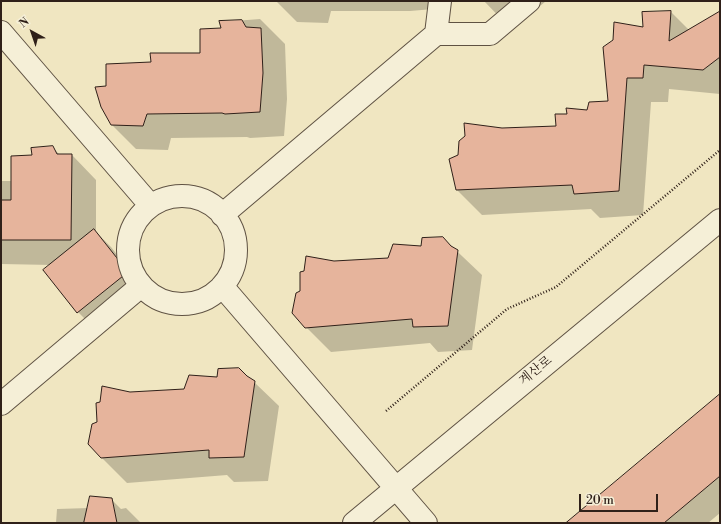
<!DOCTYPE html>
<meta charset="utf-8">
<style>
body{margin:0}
#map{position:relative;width:721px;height:524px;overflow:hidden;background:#f0e6c1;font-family:"Libre Bodoni",serif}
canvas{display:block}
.frame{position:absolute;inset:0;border:2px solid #2f2019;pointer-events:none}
.north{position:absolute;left:12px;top:12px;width:40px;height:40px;-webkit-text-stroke:3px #f5efd7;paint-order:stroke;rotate:320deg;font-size:11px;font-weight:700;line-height:16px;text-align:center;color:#2f2019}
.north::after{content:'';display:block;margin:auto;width:14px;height:18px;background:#2f2019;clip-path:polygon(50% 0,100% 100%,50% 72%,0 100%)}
.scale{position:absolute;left:579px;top:494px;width:79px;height:18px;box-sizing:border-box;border:2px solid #2f2019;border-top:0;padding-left:5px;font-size:12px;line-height:14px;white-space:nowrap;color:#2f2019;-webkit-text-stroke:3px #f5efd7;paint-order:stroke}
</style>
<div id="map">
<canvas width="721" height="524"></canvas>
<div class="frame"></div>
<div class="north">N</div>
<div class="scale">20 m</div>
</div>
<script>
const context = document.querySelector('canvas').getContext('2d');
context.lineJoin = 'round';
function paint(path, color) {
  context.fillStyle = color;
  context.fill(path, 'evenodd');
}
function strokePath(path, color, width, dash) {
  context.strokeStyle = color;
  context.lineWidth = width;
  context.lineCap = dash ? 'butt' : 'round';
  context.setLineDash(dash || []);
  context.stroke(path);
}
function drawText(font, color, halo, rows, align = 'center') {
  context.font = font + ' "Libre Bodoni","Noto Serif KR",serif';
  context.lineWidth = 3;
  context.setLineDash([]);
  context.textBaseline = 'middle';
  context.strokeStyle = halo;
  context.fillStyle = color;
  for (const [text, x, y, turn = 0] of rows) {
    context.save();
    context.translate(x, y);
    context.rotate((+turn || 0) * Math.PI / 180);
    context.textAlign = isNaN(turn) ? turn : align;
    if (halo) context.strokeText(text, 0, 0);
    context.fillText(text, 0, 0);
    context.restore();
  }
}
const shadow = new Path2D(`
 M276,1H445V8L410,11H331L328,23L297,22Z
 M484,1H546L512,30Z
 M671,12L689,30L720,12V94L669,89L668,102H651L643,215L600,218L591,209L482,215L457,190L450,160L502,129L557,127L568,115L588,111L610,102L644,28Z
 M260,19L285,44L287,99L284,136L250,138L247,137L171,138L168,150L136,149L111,124L107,87L152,63L201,54L222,29L221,22Z
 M52,147L60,155H72L96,180V232L111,247L144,289L95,329L78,312L52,265L1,264V181H12L33,156Z
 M443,238L482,275L472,350L438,352L430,343L331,352L306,327L301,292L334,262L389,259L422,247Z
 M249,379L254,382L279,406L268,481L234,482L227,475L127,483L102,458L98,423L130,393L185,390Z
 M720,396V513L708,523H568Z
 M111,499L121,509L126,508L141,523H56L57,509L89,508Z`);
const building = new Path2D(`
 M671,11L669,41L720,11V57L703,70L644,65L643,78H627L619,191L574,194L572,185L456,190L449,159L458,155L459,141L465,136L464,123L502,128L556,126L555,114H567L566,108L587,110L589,102L608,101L603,47L613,40L614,22L643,27L642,12Z
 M242,20L246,27L261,28L263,73L260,112L225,114L222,113L147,114L143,126L111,125L101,107L95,87L106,86V64L151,62L150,53H200V29L221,28L219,21Z
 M53,146L57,154H72L71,240H1V200H11V156L32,155L31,148Z
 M94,229L128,272L77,313L43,270Z
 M443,237L451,246L458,250L448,326L413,327L412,319L305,328L292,313L296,293L300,291V272L304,271L306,256L334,261L388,258L393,244L421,246L422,238Z
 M239,368L247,376L255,381L244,457L209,458V450L101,458L88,444L92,424L97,422L96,403L100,402L102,386L130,392L184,389L189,375L217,377L218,369Z
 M720,394V476L664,523H566Z
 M90,496L112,498L117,523H84Z`);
const path = new Path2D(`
 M386,411L507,309L556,287L720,150`);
const minor = new Path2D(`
 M1,32L151,206
 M436,34L440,1
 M128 250a54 54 0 1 1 108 0a54 54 0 1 1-108 0Z
 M222,215L436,34H490L529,1
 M222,286L426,523
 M1,404L141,286
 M354,523L720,220`);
const streetNames = [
 ["계산로",536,371,-39]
];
paint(shadow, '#0003');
paint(building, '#e6b49c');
strokePath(building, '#2f2019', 1);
strokePath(minor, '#5f5243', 24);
strokePath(path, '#2f2019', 2.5, [1, 2]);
strokePath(minor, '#f5efd7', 22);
drawText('13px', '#2f2019', '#f5efd7', streetNames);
</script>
